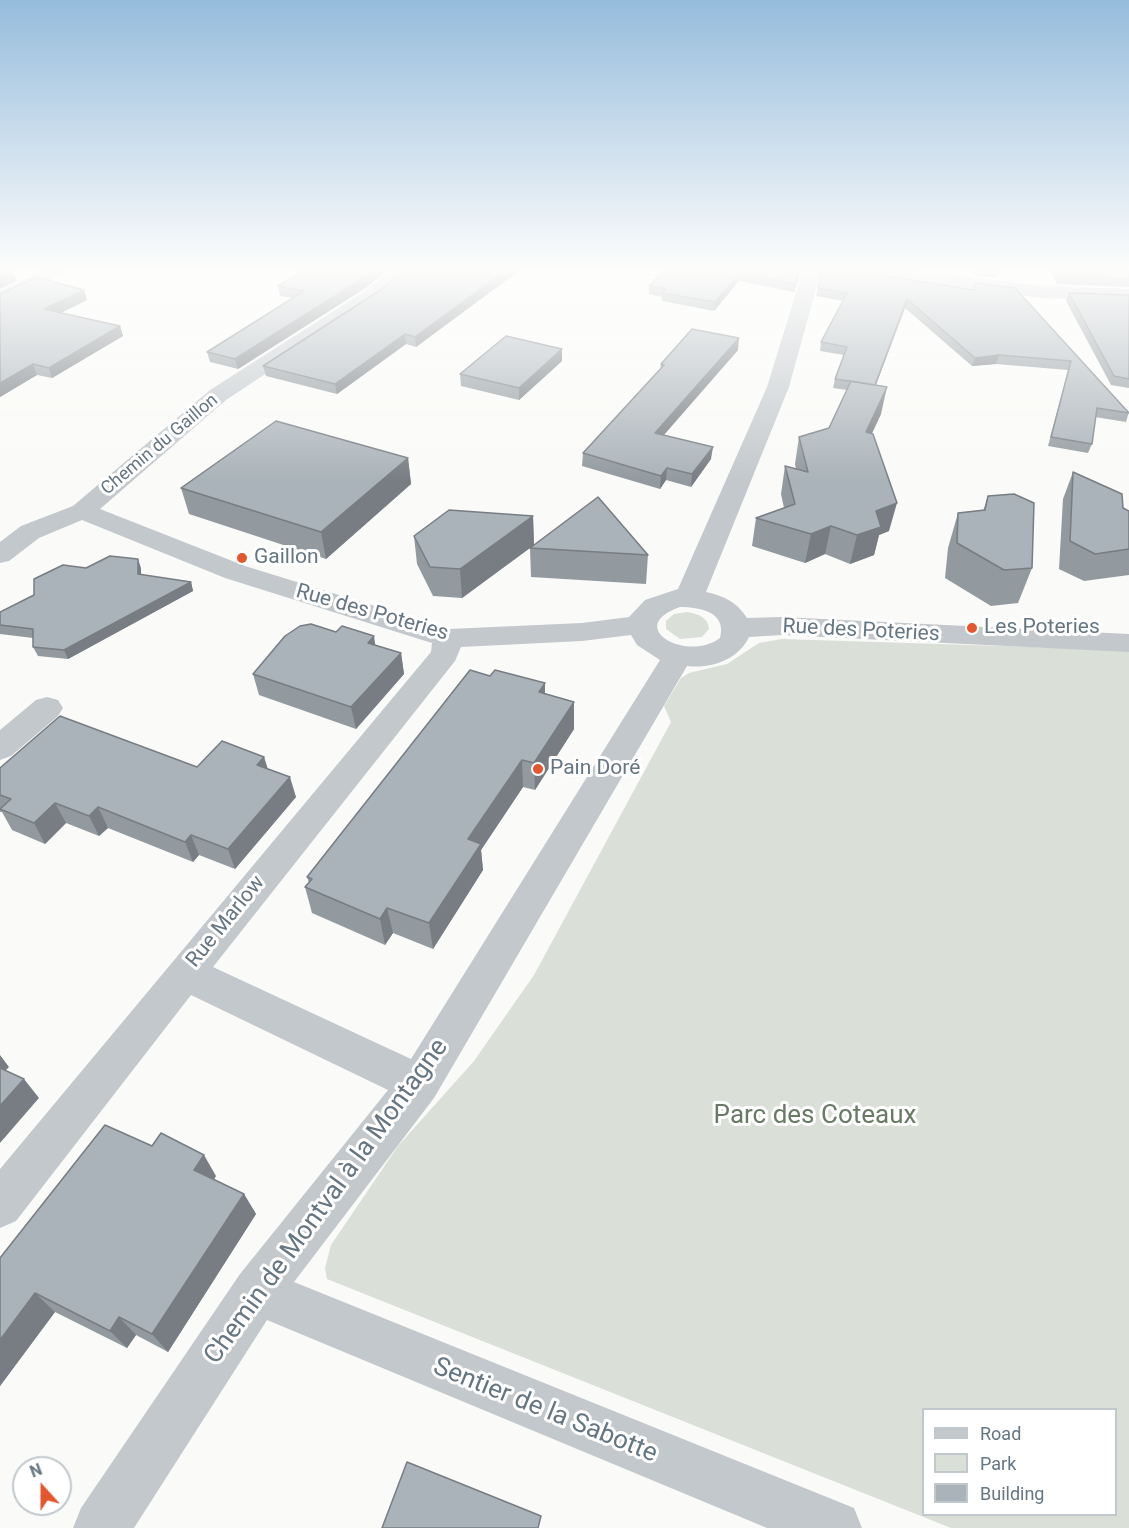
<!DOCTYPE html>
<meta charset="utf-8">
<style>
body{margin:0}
#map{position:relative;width:1129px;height:1528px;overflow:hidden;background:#fafaf8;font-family:Roboto,sans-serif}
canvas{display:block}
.legend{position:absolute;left:922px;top:1408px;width:195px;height:108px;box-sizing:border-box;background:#fff;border:2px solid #c1c8cd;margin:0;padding:8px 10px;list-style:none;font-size:18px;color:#657683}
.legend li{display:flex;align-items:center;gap:12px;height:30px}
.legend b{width:30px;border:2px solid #c1c8cd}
.north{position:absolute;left:12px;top:1456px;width:60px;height:60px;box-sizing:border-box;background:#fff;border:2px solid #c1c8cd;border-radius:50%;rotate:339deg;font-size:16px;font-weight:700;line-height:24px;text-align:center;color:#657683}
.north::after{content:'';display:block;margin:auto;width:21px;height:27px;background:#e4572e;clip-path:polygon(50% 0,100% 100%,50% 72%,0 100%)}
</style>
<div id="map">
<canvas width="1129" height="1528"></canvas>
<ul class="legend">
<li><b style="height:8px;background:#c3c8cc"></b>Road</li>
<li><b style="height:16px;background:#dadfd7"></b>Park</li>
<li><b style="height:16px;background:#aab3b9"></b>Building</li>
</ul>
<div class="north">N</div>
</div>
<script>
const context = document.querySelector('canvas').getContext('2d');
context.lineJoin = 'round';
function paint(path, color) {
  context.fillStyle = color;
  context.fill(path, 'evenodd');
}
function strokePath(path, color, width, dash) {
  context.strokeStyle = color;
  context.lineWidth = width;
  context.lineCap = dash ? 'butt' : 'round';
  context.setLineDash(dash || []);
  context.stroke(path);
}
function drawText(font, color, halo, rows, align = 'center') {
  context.font = font + ' Roboto,sans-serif';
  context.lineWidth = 6;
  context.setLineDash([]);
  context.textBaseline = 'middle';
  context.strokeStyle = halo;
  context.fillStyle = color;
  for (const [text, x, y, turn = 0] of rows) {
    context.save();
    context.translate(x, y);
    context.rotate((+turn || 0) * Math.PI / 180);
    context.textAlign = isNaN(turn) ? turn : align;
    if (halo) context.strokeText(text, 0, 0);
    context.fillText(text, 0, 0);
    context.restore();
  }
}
const green = new Path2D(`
 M687,612C698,614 708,617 709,629L702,637L680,639L666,629V621L674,614Z
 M782,639L1129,650V1528H951L327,1279L325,1268L331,1245L398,1146L474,1061L534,975L671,722L664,706L681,678L689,673L727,664L759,643ZM924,1410H1116V1514H924Z`);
const minor = new Path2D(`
 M51,267H76L0,304V291Z
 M395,267H416L382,297L226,400L100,509L245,566L449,629L582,623L629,617L645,600L678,589L767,387L804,267H822L789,387L706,592C724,596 737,602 747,618L782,617L1129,634V652L782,635L749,637C738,660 711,669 687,666L434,1098L294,1282L854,1508L862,1528H767L267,1320L134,1528H73L81,1508L240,1274L388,1090L191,995L16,1221L0,1228V1169L431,652L432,643L225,578L82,520L39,538L9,561L0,563V542L21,526L73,506L210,390L368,289ZM680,607C700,607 727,612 720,638C687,663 623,627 680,607ZM631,635L637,645L660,660L411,1059L213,967L455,661L461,647L582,641Z
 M839,267H894L1043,286L1129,289V301L1043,298L848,272Z
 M47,697L58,700L63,708L58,716L11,756L0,760V730L36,700Z`);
const wall = new Path2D(`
 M308,267H391L367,287L238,369L210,362L207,352L293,298L280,296L278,286Z
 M407,267H524L416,347L406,344L337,394L266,376L263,366L382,289Z
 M667,267H802L794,292L739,281L714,311L662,301V297L649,294V286Z
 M974,267H994L998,271L996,278L973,275Z
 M1048,267H1129V287L1057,284Z
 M885,276L973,290L975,283L1015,288L1129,412L1126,422L1095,417L1092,444L1088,453L1048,446L1068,370L996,364L972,366L905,308L876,385L881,414L872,433L889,531L879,535L874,555L850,564L825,554L805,563L752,546L756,518L784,508L781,494L785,466L796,469L795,464L799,437L829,428L847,390L833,388L835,379L844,355L820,351L821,342L843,301L816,296L818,288Z
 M84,290L87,300L61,313L120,326L123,336L52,378L37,375L0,397V294Z
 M1069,293L1129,295V388L1111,385L1066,301Z
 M738,350L664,435L711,459L691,487L666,480L660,489L582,466L583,453L660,369L661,364Z
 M562,361L519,400L461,386L460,374Z
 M408,458L411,484L326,559L189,514L181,488Z
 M1073,472L1123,508L1129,511V575L1084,581L1059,569L1063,499Z
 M988,496L1032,568L1018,603L991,606L945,578L948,548L958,513L983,511Z
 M533,516L534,545L648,555L646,584L531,577L530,548L462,598L433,596L417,564L414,536Z
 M86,568H141V575L191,582L193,591L68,659L38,656L33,647V638L0,634V612Z
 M375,645L401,653L404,674L356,729L259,695L253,674Z
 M545,693L574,729L535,790L523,787L481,850L483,870L433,949L393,933L385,945L312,913L305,887L309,883L307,877Z
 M264,757L268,769L296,797L235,869L199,855L193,862L108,828L99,836L66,823L45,844L12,830L2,812H0V768L197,767Z
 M216,1176L214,1179L244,1194L256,1214L168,1352L136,1335L127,1348L55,1312L0,1386V1258Z`);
const shadedWall = new Path2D(`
 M378,267H391L367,287L238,369L235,359Z
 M510,267H524L416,347L415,337Z
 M571,267H577L571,272Z
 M801,267H802L794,292L795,284Z
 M13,271L17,281L0,289V277Z
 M740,273L739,281L714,311L715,302Z
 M84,290L87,300L48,319L44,309Z
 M907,299L905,308L872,395L874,386Z
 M120,326L123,336L52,378L49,368Z
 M405,334L406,344L337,394L335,384Z
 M739,338L738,350L654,446L655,433Z
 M562,349V361L519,400V388Z
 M999,355L996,364L972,366L975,358Z
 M33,364L37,375L0,397V383Z
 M887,387L881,414L860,459L866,432Z
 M713,447L711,459L691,487L692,474Z
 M408,458L411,484L326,559L321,532Z
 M667,468L666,480L660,489L661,476Z
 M897,503L889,531L879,535L874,555L850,564L857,535L876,511Z
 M533,516L534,545L462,598L460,569Z
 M831,526L825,554L805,563L811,534Z
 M138,559L141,568V583L138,574Z
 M191,582L193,591L68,659L64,650Z
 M374,636L377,657L368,643Z
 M401,653L404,674L356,729L351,707Z
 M545,683V710L539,692Z
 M574,702V729L535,790L534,763Z
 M264,757L270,778L257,765Z
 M522,760L523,787L481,850L483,870L433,949L429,923L468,839Z
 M290,777L296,797L235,869L228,849Z
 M55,803L66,823L45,844L34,823Z
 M98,807L108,828L99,836L89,816Z
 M191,835L199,855L193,862L185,842Z
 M387,908L393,933L385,945L380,919Z
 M0,1055L9,1067L0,1076Z
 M24,1079L39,1098L0,1143V1106Z
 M204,1155L216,1176L207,1191L194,1170Z
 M244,1194L256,1214L168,1352L152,1334Z
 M35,1293L55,1312L0,1386V1340Z
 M119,1317L136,1335L127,1348L110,1331Z`);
const building = new Path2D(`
 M0,267H1L13,271L0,277Z
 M308,267H378L365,277L235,359L207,352L304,291L278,286Z
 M407,267H510L415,337L405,334L335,384L263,366L382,289Z
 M667,267H801L795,284L740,273L715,302L662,293L666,289L649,286Z
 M823,267H859L885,271V276L974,290L975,283L1015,288L1129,413L1097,408L1092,444L1051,437L1071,361L999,355L975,358L907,299L875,385L835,379L847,347L821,342L847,293L818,288Z
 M975,267H994L998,271L975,269Z
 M1055,267H1129V279L1060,276Z
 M37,277L84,290L44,309L120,326L49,368L33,364L0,383V294Z
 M1069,293L1129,295V379L1114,376Z
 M692,329L739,338L655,433L713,447L692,474L667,468L661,476L583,453L664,365L661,364Z
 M506,336L562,349L519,388L460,374Z
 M851,381L887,387L866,432L873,434L897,503L876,511L881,527L857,535L831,526L811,534L756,518L795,504L785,466L808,472L799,437L829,428Z
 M276,421L408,458L321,532L181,488Z
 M1073,472L1122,494L1123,508L1129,511V549L1095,554L1070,541Z
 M1014,494L1034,503L1032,568L1004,570L957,543L958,513L985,510L988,496Z
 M598,497L648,555L530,548Z
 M449,510L533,516L460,569L430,567L414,536Z
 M110,556L138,559V574L191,582L64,650L33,647V629L0,625V612L34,595V579L63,565L86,568Z
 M311,624L336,632L342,626L374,636L368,643L401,653L351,707L253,674L285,636L300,626Z
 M470,670L490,676L495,670L545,683L539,692L574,702L534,763L522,760L468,839L481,844L429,923L387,908L380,919L305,887L312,879L307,877Z
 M60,716L197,767L222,741L264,757L257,765L290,777L228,849L191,835L185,842L98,807L89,816L55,803L34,823L0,809L11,799L0,795V768Z
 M0,1068L24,1079L0,1106Z
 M105,1125L152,1146L161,1133L204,1155L194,1170L244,1194L152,1334L119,1317L110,1331L35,1293L0,1340V1258Z
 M407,1462L541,1516L538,1528H382Z`);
const markers = [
 [242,558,6,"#e4572e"],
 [972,628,6,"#e4572e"],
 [538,769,6,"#e4572e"]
];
const farStreetnames = [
 ["Chemin du Gaillon",160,445,-40]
];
const poiNames = [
 ["Gaillon",254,558],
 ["Les Poteries",984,628],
 ["Pain Doré",550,769]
];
const streetNames = [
 ["Rue des Poteries",372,613,16],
 ["Rue des Poteries",861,631,3],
 ["Rue Marlow",226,922,-51]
];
const nearParknames = [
 ["Parc des Coteaux",815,1116]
];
const nearStreetnames = [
 ["Chemin de Montval à la Montagne",327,1202,-54],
 ["Sentier de la Sabotte",545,1411,22]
];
paint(green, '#dadfd7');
paint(minor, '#c3c8cc');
paint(wall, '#929a9f');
paint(shadedWall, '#777d82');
paint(building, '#aab3b9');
strokePath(building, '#777d82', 1.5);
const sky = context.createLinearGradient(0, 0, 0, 481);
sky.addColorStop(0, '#96bcdc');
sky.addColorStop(0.56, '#fdfdfc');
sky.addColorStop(1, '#fdfdfc00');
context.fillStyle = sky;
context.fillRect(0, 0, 1129, 481);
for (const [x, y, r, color] of markers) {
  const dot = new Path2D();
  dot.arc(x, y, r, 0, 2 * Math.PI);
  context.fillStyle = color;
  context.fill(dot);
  strokePath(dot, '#fff', 2);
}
drawText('18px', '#657683', '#fff', farStreetnames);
drawText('21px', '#657683', '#fff', poiNames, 'left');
drawText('21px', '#657683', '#fff', streetNames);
drawText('26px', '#687a64', '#fff', nearParknames);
drawText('26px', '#657683', '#fff', nearStreetnames);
</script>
